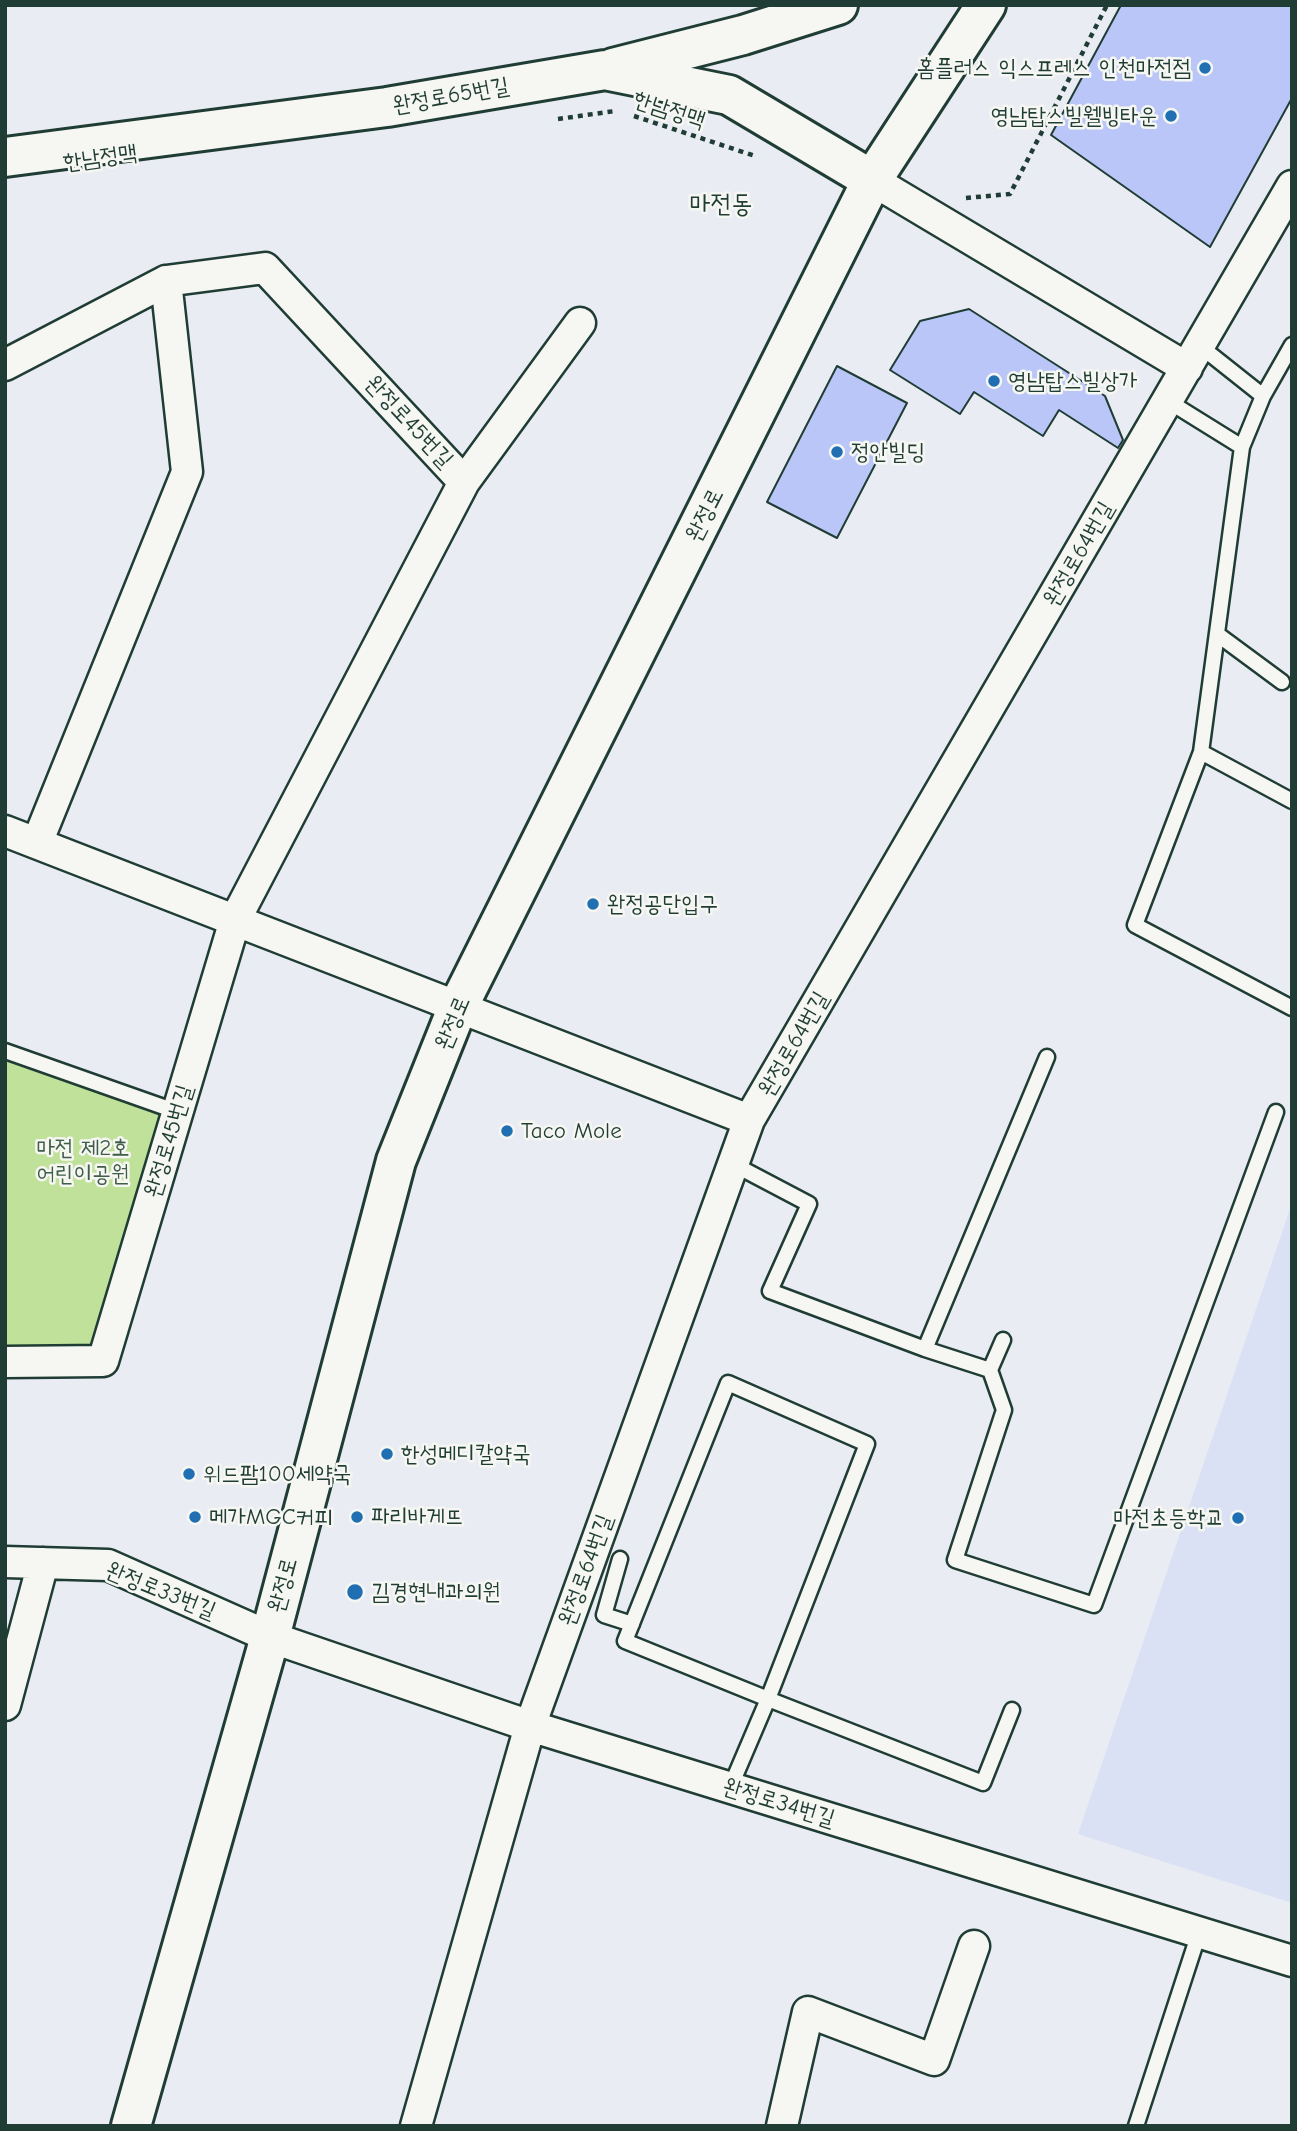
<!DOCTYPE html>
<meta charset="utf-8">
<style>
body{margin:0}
#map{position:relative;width:1297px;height:2131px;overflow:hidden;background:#eaecf3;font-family:"Comic Neue",sans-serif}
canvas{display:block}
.frame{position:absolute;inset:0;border:7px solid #1f3d34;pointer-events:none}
</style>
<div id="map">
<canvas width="1297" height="2131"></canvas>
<div class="frame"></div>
</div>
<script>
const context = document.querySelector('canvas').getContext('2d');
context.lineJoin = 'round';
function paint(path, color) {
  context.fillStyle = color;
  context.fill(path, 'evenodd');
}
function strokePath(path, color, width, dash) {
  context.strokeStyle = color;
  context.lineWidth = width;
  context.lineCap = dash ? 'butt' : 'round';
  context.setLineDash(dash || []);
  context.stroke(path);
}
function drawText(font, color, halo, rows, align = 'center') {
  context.font = font + ' "Comic Neue","Poor Story",sans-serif';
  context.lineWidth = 5;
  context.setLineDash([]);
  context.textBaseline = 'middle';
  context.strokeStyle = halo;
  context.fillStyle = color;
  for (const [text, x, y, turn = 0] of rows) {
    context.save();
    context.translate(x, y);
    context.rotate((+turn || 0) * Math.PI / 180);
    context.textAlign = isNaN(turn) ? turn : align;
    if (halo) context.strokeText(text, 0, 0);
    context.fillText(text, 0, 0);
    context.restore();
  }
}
const built = new Path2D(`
 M1292,1203V1903L1078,1834Z`);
const green = new Path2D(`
 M5,1051L178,1112L103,1361L5,1362Z`);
const building = new Path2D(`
 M1121,5H1292V98L1210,247L1051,135Z
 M969,309L1105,396L1123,440L1118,448L1059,410L1043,436L974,392L960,414L890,370L920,321Z
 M837,366L907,403L837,538L767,502Z`);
const path = new Path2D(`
 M634,116L755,156
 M558,119L615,111
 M966,198L1010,194L1107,5`);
const lane = new Path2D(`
 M1292,345L1263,396L1242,447L1201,752L1135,925L1292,1008
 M1200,346L1263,396
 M1168,401L1242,447
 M1217,634L1282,682
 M1201,752L1292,801
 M5,1051L178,1112
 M733,1164L809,1204L770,1291L925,1349L990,1370L1004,1410L955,1560L1094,1605L1276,1112
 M925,1349L1047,1057
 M990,1370L1003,1340
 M728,1383L867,1444L768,1699L625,1641Z
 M620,1559L604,1615L632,1624
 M730,1788L768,1699L983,1783L1012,1710
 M1136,2126L1199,1933`);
const street = new Path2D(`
 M872,180L1187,368
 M5,365L166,281L265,268L464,482
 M5,831L749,1120
 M37,843L187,472L166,281
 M5,1362L103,1361L235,920L464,482L580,323
 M5,1562L108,1565L270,1637L530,1726L1292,1961
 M5,1705L43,1563
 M416,2126L530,1726L749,1120L1292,186
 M782,2126L808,2012L934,2060L974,1946`);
const secondary = new Path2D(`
 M613,68L743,35L838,5
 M5,157L387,107L605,70L729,95L872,180
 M131,2126L270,1637L396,1161L457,1009L872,180L986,5`);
const markers = [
 [1205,68,7,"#1f6fb2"],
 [1171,116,7,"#1f6fb2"],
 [994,381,7,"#1f6fb2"],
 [837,452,7,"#1f6fb2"],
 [593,904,7,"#1f6fb2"],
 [507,1131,7,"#1f6fb2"],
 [387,1454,7,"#1f6fb2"],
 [189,1474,7,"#1f6fb2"],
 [195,1517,7,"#1f6fb2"],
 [357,1517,7,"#1f6fb2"],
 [1238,1518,7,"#1f6fb2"],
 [355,1592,9,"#1f6fb2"]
];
const poiNames = [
 ["홈플러스 익스프레스 인천마전점",1191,68,"right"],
 ["영남탑스빌웰빙타운",1157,116,"right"],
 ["영남탑스빌상가",1008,381],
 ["정안빌딩",851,452],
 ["완정공단입구",607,904],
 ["Taco Mole",521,1131],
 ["한성메디칼약국",401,1454],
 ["위드팜100세약국",203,1474],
 ["메가MGC커피",209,1517],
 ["파리바게뜨",371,1517],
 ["마전초등학교",1224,1518,"right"],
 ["김경현내과의원",371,1592]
];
const streetNames = [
 ["완정로65번길",451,96,-10],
 ["한남정맥",669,110,18],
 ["한남정맥",100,158,-8],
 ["완정로45번길",409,422,47],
 ["완정로",705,515,-63],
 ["완정로64번길",1079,554,-60],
 ["완정로",453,1023,-67],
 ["완정로64번길",794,1044,-60],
 ["완정로45번길",169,1141,-73],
 ["완정로64번길",586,1570,-70],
 ["완정로",283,1585,-75],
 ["완정로33번길",161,1591,22],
 ["완정로34번길",779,1803,17]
];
const parkNames = [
 ["마전 제2호",83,1148],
 ["어린이공원",83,1174]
];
const quarterNames = [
 ["마전동",721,205]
];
paint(built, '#dbe1f4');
paint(green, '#c0e19a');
paint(building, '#b9c6f7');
strokePath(building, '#1f3d34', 2);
strokePath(lane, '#1f3d34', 19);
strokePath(street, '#1f3d34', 35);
strokePath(secondary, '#1f3d34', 44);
strokePath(path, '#1f3d34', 4.5, [5, 5]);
strokePath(lane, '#f6f6f2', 14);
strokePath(street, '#f6f6f2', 30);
strokePath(secondary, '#f6f6f2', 38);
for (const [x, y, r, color] of markers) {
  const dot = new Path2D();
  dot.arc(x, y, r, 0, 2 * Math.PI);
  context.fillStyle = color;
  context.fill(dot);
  strokePath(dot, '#f6f6f2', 2.5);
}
drawText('23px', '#1f3d34', '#f6f6f2', poiNames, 'left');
drawText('23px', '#1f3d34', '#f6f6f2', streetNames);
drawText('23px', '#3f5e48', '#f6f6f2', parkNames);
drawText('26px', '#1f3d34', '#f6f6f2', quarterNames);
</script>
